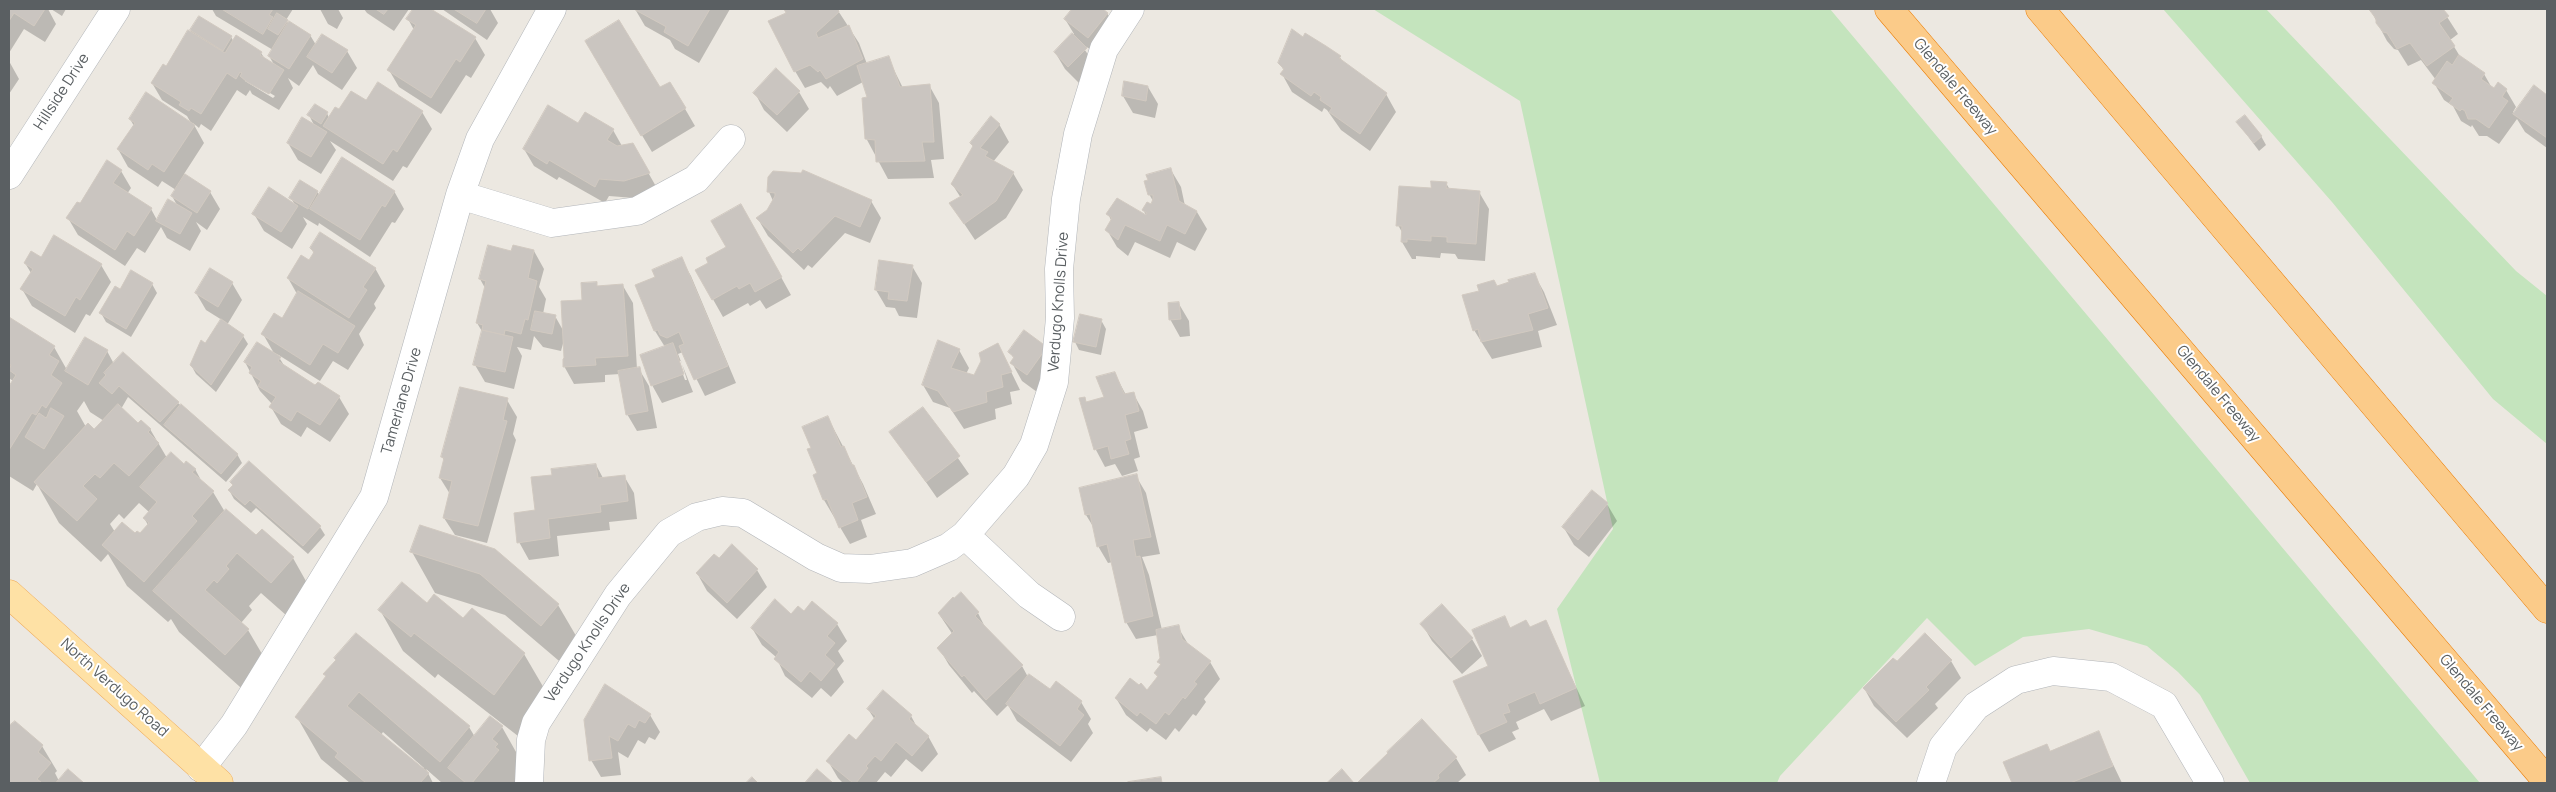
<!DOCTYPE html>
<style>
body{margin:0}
#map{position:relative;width:2556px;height:792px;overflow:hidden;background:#ece8e1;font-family:Manrope,sans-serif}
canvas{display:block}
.frame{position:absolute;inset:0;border:10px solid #5a5f62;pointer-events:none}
</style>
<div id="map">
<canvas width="2556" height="792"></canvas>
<div class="frame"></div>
</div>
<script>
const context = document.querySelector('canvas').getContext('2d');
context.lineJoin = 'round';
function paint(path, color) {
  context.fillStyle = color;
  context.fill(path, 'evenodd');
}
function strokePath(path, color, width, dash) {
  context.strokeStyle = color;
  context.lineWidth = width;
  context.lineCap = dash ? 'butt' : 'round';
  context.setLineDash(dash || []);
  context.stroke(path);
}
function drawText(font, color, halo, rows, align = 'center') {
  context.font = font + ' Manrope,sans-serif';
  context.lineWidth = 4;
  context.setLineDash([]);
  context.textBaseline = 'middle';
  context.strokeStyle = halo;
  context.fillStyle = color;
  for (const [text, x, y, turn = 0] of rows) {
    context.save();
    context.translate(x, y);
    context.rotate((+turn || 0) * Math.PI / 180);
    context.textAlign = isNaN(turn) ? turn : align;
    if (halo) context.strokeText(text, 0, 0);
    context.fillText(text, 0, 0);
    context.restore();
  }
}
const green = new Path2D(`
 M1373,9H1830L2480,783H2250L2200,695L2178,672L2147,646L2089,629L2023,637L1975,666L1927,618L1780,776L1777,783H1600L1557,609L1613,529L1520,101Z
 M2163,9H2266L2516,271L2547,296V444L2493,399L2332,202Z`);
const shadow = new Path2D(`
 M9,9H48L56,24L45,42L24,29L9,53Z
 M51,9H66L62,16Z
 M212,9H293L286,20L289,24L310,35L316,45L347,51L357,68L342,90L318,74L313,65L299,86L288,78L293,88L279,110L252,94L250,90L246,96L237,90L211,131L201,124L199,128L193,123L204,143L184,174L210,192L220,209L207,230L196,222L201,231L190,251L167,238L161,227L145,253L137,248L125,266L78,235L68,218L80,204L121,171L131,188L127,194L151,209L157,220L178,207L172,196L176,190L162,181L158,187L128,167L118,149L134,126L130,119L192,125L187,116L162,100L152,83L166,68L200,18L231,37L234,42L261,53L265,59L275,66L269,56L273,50L216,16ZM245,78L275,96L273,98L245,81Z
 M320,9H338L343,18L337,29L328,24Z
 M364,9H409L394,31L367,13Z
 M414,9H428L475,38L485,55L471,78L466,75L441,114L399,87L389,70L414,30L408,19Z
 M442,9H490L498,23L487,40Z
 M635,9H730L699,63L675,49L670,40L645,26Z
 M785,9H837L859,43L867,64L888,58L903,88L929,85L939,103L944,159L931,160L934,178L888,179L866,138L868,97L863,82L837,96L830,86L828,89L821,82L805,88L795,71Z
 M1074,9H1101L1107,13L1117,31L1098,54L1080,43L1096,66L1079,83L1065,69L1055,52L1074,34L1065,19Z
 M2370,9H2442L2458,34L2450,40L2461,58L2484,74L2492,88L2506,90L2516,107L2513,112L2515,115L2534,87L2547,96V148L2525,132L2517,119L2499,144L2487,136H2479L2472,125L2471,127L2461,121L2453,106L2444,100L2434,83L2436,80L2421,60L2408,66L2398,50L2394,49L2387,41Z
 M1303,38L1340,57L1343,63L1386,94L1396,112L1370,151L1341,130L1327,110L1324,108L1322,112L1292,92L1282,74L1284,71L1279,62Z
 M586,42L659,89L670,83L695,126L652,152Z
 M9,61L19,79L9,94Z
 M1148,87L1158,104L1155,118L1133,113L1123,96Z
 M799,92L809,109L787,132L764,110L755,93Z
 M367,102L422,112L432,129L407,168L403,166L393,181L330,141L336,150L321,174L298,160L288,143L315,127L309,115L327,113L329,118L339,111Z
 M2238,123L2261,136L2266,145L2259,151Z
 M578,124L613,130L622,146L632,144L658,190L634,198L609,196L605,203L559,177L557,180L534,166L524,149Z
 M999,124L1009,142L993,162L1013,173L1023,190L1006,218L975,240L951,204L961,198L952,184L973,147L971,143Z
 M1171,170L1181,187L1185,206L1197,212L1207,229L1195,251L1177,242L1170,258L1135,242L1128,256L1117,247L1107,230L1112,222L1108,214L1148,218L1143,210L1152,206L1153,201L1149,194L1150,180Z
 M1446,183L1450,190L1479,192L1489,209L1485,261L1458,259L1455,254L1441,253L1440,258L1416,256V259H1412L1402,242L1403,234L1398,225L1432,189Z
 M394,191L404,209L395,223L392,222L370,257L319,223L318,226L303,217L307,224L292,249L264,231L254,214L295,205L291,198L317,192L320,195Z
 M769,192L871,201L881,218L870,243L845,233L812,268L808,265L804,270L768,236L758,219L768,211L773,201Z
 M751,223L791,295L766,309L760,300L750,306L748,303L723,317L697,271L710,263Z
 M311,248L375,268L385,286L374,304L376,308L359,334L364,345L348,370L333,361L320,381L277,354L285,367L315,387L339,397L349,414L330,442L307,427L301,437L281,424L271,407L272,404L260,391L245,362L275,355L263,334L282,319L297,294L288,278L310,261L314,254Z
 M534,251L544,269L539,287L546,299L543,314L555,316L564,332L596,284L598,287L623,286L633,303L637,369H639L649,386L657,428L637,431L627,414L620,374L605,375V382L574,384L564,366L566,360L564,340L561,351L543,347L534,336L531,350L517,347L522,356L514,389L485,382L475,365L483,333L477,323L485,288L480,279L512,252Z
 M42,259L101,265L111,282L90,316L86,314L75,333L32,306L22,289L31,273L25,263Z
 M681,259L691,276L736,383L705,396L683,352L678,354L693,392L662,403L652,385L665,347L655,331L637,286L656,278ZM678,361H681L687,380H685Z
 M912,266L922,283L917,318L899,316L895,308L886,307L876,290Z
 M211,270L232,283L242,300L227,325L243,336L248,344L216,392L196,374L191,365L222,320L206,310L196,293Z
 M1534,274L1544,292L1557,325L1538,331L1542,347L1492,359L1474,330L1497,287Z
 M152,284L157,293L131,337L106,322L101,313L120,291Z
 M1179,304L1189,321L1190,336L1180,337L1170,319Z
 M9,318L54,347L67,370L107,351L114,364L178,403L237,454L242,463L226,482L128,397L121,409L138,425L150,429L167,458L195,469L202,482L213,492L225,512L256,537L293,558L316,599L295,623L261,593L249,606L252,610L241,623L248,630L272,671L250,696L179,632L171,619L168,622L127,586L108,554L101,562L59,523L37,484L33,491L9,476V388L13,381L9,378ZM84,401L90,412L104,421L94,431L86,427L77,411ZM139,503L149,512L144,518L148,525L140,535L115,532L110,524L119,514L124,519Z
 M1101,320L1106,329L1101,355L1079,350L1075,342Z
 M1024,332L1056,365L1037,392L1022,381L1012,363L1014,359L1010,352Z
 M998,345L1020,390L1010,392L1012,404L995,409L996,419L964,429L950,408L933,402L923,385L959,350L969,368L966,374L974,377Z
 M1115,374L1126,395L1133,393L1143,411L1148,428L1134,432L1140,457L1134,459L1138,471L1122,476L1115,464L1105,467L1096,450L1081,399L1084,398L1087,403L1106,398Z
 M507,400L517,417L513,434L516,440L487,543L455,535L444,518L450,494L440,478L445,462L442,457Z
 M923,408L969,474L937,498L891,432Z
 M828,418L863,484L876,514L861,520L867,537L850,544L824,500L815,476L819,474L813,448Z
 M596,465L603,478L624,476L634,493L637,519L609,522L610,530L557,536L559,556L529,560L519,542L536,512Z
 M1136,476L1146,493L1160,554L1142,557L1149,575L1162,630L1178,627L1188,644L1210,662L1220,679L1204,699L1206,702L1196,716L1193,714L1179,732L1175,728L1166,740L1150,728L1147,732L1126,715L1116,698L1147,692L1158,678L1155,673L1161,666L1159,662L1161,658L1158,635L1136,639L1126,622L1113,562L1108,563L1098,546L1094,528L1086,515Z
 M232,482L320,527L325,535L308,554L256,508L251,513L234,499L229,490L234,486Z
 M1592,492L1607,504L1617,521L1589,557L1574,545L1564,528Z
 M495,550L558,605L582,646L565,666L505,615L435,593L412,552Z
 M719,560L757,570L767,587L737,619L707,591L697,573Z
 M812,602L837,624L847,641L838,651L844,661L837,669L844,682L831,697L821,688L812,698L785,676L776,657L762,645L752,628L804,612Z
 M427,605L463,620L524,654L548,695L518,736L438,674L435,678L403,651L380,610Z
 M978,613L987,631L1022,666L1028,677L1050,691L1056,683L1081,702L1091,719L1088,724L1093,733L1071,762L1017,721L1008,705L997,716L974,691L972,693L949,665L939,648L953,635L939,614Z
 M1504,617L1511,629L1530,628L1545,621L1585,706L1551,721L1544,709L1516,722L1519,729L1512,732L1516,739L1489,752L1479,735L1489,666Z
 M1422,624L1472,639L1482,656L1462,674L1432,641Z
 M356,634L469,727L475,737L502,727L525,768L520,783H442L426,769L433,783H350L321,759L297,717L327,677L325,674ZM383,732L424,768L423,770L381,735Z
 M1925,635L1951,661L1961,678L1935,704L1938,708L1907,738L1874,706L1864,688L1897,663Z
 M868,709L911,716L917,727L928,736L938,754L922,772L906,759L891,777L885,772L876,783H843L838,778L828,761L856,742L875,720Z
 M650,715L660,732L655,740L649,737L645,744L638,740L628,758L618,752L621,775L601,777L591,760L586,720Z
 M15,723L42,746L57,771L55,773L59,781L68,771L82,783H9V728Z
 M2098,733L2122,783H2013L2005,763L2051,752Z
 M1456,758L1466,775L1457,783L1359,782Z`);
const building = new Path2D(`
 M9,9H45L34,26L14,13L9,21Z
 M222,9H273L269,15L273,17L263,34Z
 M376,9H388L384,14Z
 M413,9H431L476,37L460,62L456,59L431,98L387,70L416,25L406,19Z
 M454,9H486L477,23Z
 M634,9H710L688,46L664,32L666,27Z
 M784,9H838L839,12L816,33L818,38L849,25L863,59L826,79L820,70L818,72L810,65L794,72L768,21L786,13Z
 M1072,9H1103L1108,13L1088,38L1064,19Z
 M2369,9H2443L2449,16L2439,23L2455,46L2427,66L2410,43L2397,49L2387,33L2383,32L2376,23V19Z
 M277,13L288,20L278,35L268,29Z
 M199,16L232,36L223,51L190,30Z
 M619,20L660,87L670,82L686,108L641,136L585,41Z
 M289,21L311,35L289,69L268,56Z
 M1292,29L1303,37L1305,33L1326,46L1341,56L1339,58L1387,93L1360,134L1329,112L1332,108L1320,100L1321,97L1314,92L1311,96L1280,74L1284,69L1278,63Z
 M188,30L225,53L236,35L262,52L260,55L284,70L269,94L247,82L240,76L242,73L240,72L236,79L227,73L201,114L191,108L189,111L179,105L181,102L151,83L163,64L166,66Z
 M1072,33L1087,48L1068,67L1054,52Z
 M322,34L348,50L332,73L307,57Z
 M2459,55L2485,73L2481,79L2494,88L2498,82L2507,89L2502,97L2508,101L2489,128L2476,119H2468L2465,111L2462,109L2460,111L2449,103L2453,98L2432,83L2447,61L2452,65Z
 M889,56L900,87L930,84L934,142H922L925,161L876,162L875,140L865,139L862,98L867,97L857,66Z
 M776,68L800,91L777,115L753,93Z
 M1124,81L1148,86L1146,101L1122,96Z
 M378,82L423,111L397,152L393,149L383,164L323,126L335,107L339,109L351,91L366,100Z
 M2534,85L2547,95V138L2513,114Z
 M146,92L195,125L164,172L152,164L148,170L117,149L135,123L129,119Z
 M315,104L328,112L321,124L307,115Z
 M548,105L578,123L585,112L614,129L607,140L617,146L633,143L650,173L624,181L599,179L595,187L549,160L547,164L523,149Z
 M2245,115L2262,136L2254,143L2236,122Z
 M991,116L1000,124L980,148L988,152L985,156L1014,172L996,201L964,224L949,203L963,195L951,184L973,146L970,143Z
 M302,117L327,132L311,157L287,143Z
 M342,157L395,191L385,207L382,205L360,240L310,209Z
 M107,160L122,170L113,183L152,208L134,236L127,231L115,250L66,218L77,202L80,203Z
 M1171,168L1179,201L1197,211L1185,234L1167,225L1160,241L1125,225L1118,240L1105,230L1112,218L1106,214L1117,198L1146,215L1147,213L1142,210L1147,202L1151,204L1153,199V195H1148L1144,181L1148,180L1146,175Z
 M803,170L872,200L860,227L835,216L801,251L798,248L793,253L756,218L767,210L775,196V193L767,192L768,177L773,171L801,173Z
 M185,174L211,191L197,213L171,196Z
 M300,180L318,191L308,209L289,198Z
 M1431,181L1447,182L1446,188L1480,191L1476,244L1447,242V237L1431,236V241L1407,239V242H1401L1402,226H1396L1399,186L1431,188Z
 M269,187L298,206L281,232L252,214Z
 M168,199L192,213L180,234L156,221Z
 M741,204L782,277L755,292L750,283L739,289L737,286L712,300L695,270L708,263L706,258L726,247L711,221Z
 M320,232L376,268L363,287L367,290L349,318L287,278L301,255L309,260L314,252L310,248Z
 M54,235L102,264L80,300L76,297L65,316L20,289L33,269L24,263L31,251L41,257Z
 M488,245L511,251L513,245L534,250L528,278L537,281L528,320L525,319L521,334L505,330L504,335L482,330L483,325L476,323L486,281L479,279Z
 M682,257L728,366L694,380L679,346L684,344L679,332L667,338L660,335L658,330L654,331L635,285L655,277L652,270Z
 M879,260L913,265L907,301L888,299L889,292L875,290Z
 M210,268L233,282L218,307L195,293Z
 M131,270L153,283L126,329L99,313L115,286L120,289Z
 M1535,273L1548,308L1528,314L1533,330L1481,342L1478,329L1473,331L1462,295L1479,291L1477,285L1494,280L1497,286L1509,282L1508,280Z
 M597,282V286L623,284L628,356L595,358L596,365L563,367V359L564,358L561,301L582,300L581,283Z
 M298,291L355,326L338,353L323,344L310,365L261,334L274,313L282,318Z
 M1179,302L1181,319L1169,320L1168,303Z
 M535,311L556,315L552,334L531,330Z
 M1080,314L1102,319L1096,347L1073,342Z
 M9,317L55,346L49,355L59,361L51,375L62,383L46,408L42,405L36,415L32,413L9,450V386L16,375L9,370L11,365L9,364Z
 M221,319L244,335L211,385L190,365L201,340L205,343Z
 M482,330L513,337L505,372L473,365Z
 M1024,330L1047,347L1027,375L1010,363L1014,357L1008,352Z
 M85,337L108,350L88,385L65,371Z
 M938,340L960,349L951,368L974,375L981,361L979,353L998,343L1012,372L1001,375L1003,387L986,392L987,402L953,412L938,391L922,385Z
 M257,342L281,357L278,361L315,385L318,382L340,396L320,425L297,411L291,421L269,407L276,397L258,386L261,381L249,373L252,367L244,362Z
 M673,343L684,374L651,386L640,355Z
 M123,352L179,402L160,422L119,386L112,394L99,383L106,375L104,373Z
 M640,367L648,411L626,415L618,371Z
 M1115,372L1124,394L1134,392L1139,411L1125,415L1131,439L1125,441L1129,454L1111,459L1108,446L1094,450L1079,398L1085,397L1086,402L1104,397L1096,377Z
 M460,387L508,398L503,420L507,421L478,526L443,518L452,481L439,478L444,458L441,457Z
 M118,404L138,423L141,420L151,429L148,432L159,443L129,476L114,463L100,478L95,474L83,486L97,499L77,521L34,482L88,423L94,429Z
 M181,404L238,454L221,474L164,425Z
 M923,407L960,456L926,482L889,432Z
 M51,408L64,416L44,449L25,437L39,413L46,418Z
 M828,416L841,447L844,446L852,465H854L867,497L852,503L858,520L839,528L827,499L823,500L813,475L817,473L807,449L811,448L802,427Z
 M171,452L184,464L186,461L196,469L192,472L214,491L192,516L197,521L144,582L102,545L122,522L135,533L137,531L140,533L149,523L143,518L157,502L140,487Z
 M249,461L321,526L303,546L250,500L245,505L228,490L233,485L230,482Z
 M596,464L598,478L625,475L628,501L600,505L601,512L548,519L550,538L517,543L514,513L535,510L531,477L552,475L551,469Z
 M1137,474L1151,537L1133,540L1136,557L1140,556L1153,616L1125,623L1107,544L1097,547L1090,514L1085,515L1079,488Z
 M1592,490L1608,503L1578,540L1562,527Z
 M226,509L256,535L262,529L294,557L271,583L237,553L226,566L229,569L217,583L214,580L205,590L249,629L225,655L153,591Z
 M420,525L495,549L559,604L541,626L480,574L410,552Z
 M732,544L758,569L727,603L696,573L714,554L719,558Z
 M402,582L427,603L434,594L463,618L472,608L525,653L494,695L414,633L411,637L378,610Z
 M961,592L979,612L975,616L1023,665L986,700L964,675L962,677L937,648L954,631L938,613L953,597L954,598Z
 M775,599L791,614L798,606L804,611L812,601L838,623L827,636L835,643L825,655L835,664L821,681L810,671L801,682L774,659L779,652L751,628Z
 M1442,604L1473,638L1451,658L1420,624Z
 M1505,616L1510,628L1526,620L1530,627L1546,620L1576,688L1540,704L1535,692L1507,704L1510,712L1503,714L1507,722L1478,735L1453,681L1488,666L1472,630Z
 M1179,625L1182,639L1211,661L1194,682L1197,684L1185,699L1183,697L1169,715L1165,712L1156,724L1140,712L1137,716L1115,698L1130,678L1139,685L1141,683L1147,690L1158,676L1154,673L1161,664L1157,662L1160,658L1156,630Z
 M356,633L470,726L440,762L359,692L347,706L429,773L420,783H366L335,757L338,753L295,717L326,676L323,674L336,660L334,658Z
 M1925,633L1952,660L1926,687L1929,690L1896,722L1863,688L1893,658L1897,661Z
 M1029,674L1050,689L1056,681L1082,701L1077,709L1084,715L1060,746L1006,704Z
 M605,684L651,714L645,723L639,720L635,728L628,724L618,741L609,736L612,758L589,761L584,720Z
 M883,690L912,715L909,719L929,736L912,756L896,742L881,761L875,756L866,766L868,768L856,783H853L826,761L849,734L856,740L876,716L867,709Z
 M490,716L503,726L492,739L498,744L495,747L499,750L472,783H466L448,768Z
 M1422,719L1457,757L1438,775L1439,778L1433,783H1359L1358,782L1388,753L1387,752Z
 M15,721L43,745L38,752L51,763L37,779L42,783H9V726Z
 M2099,731L2113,766L2070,783H2012L2003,762L2047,744L2050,751Z
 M68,769L84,783H56Z
 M817,769L833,783H805Z
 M1342,769L1354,783H1327Z
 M752,777L758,783H746Z
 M1161,777L1162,783H1129L1128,782Z`);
const minor = new Path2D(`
 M9,175L116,9
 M460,195L552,223L637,211L696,179L731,139
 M965,535L1029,595L1061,617
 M201,768L234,725L374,497L460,195L480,139L552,9
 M529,783L531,740L536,723L618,595L669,533L697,517L722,511L743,513L816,557L841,568L870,569L912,563L949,547L965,535L1016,476L1034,445L1054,382L1060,318L1059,269L1066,199L1078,134L1104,49L1130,9
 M1931,783L1943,747L1976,706L2016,680L2053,671L2111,677L2164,705L2210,783`);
const major = new Path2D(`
 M9,594L219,783`);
const highway = new Path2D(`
 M1889,9L2547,781
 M2040,9L2547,609`);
const streetNames = [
 ["Glendale Freeway",1955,87,50],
 ["Hillside Drive",62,92,-57],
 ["Verdugo Knolls Drive",1059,302,-86],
 ["Glendale Freeway",2218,394,50],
 ["Tamerlane Drive",402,401,-74],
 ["Verdugo Knolls Drive",588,643,-56],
 ["North Verdugo Road",114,688,42],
 ["Glendale Freeway",2481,703,50]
];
paint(green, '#c4e4bd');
paint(shadow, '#0003');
paint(building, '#cac5c0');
strokePath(building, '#d1c9c0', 1);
strokePath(minor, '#b2b5b9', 29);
strokePath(major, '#efab58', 29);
strokePath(highway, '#ea7c03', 29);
strokePath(minor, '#fff', 28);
strokePath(major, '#fee1a5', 28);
strokePath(highway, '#fbcb89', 28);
drawText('15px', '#5a5f62', '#fff', streetNames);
</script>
